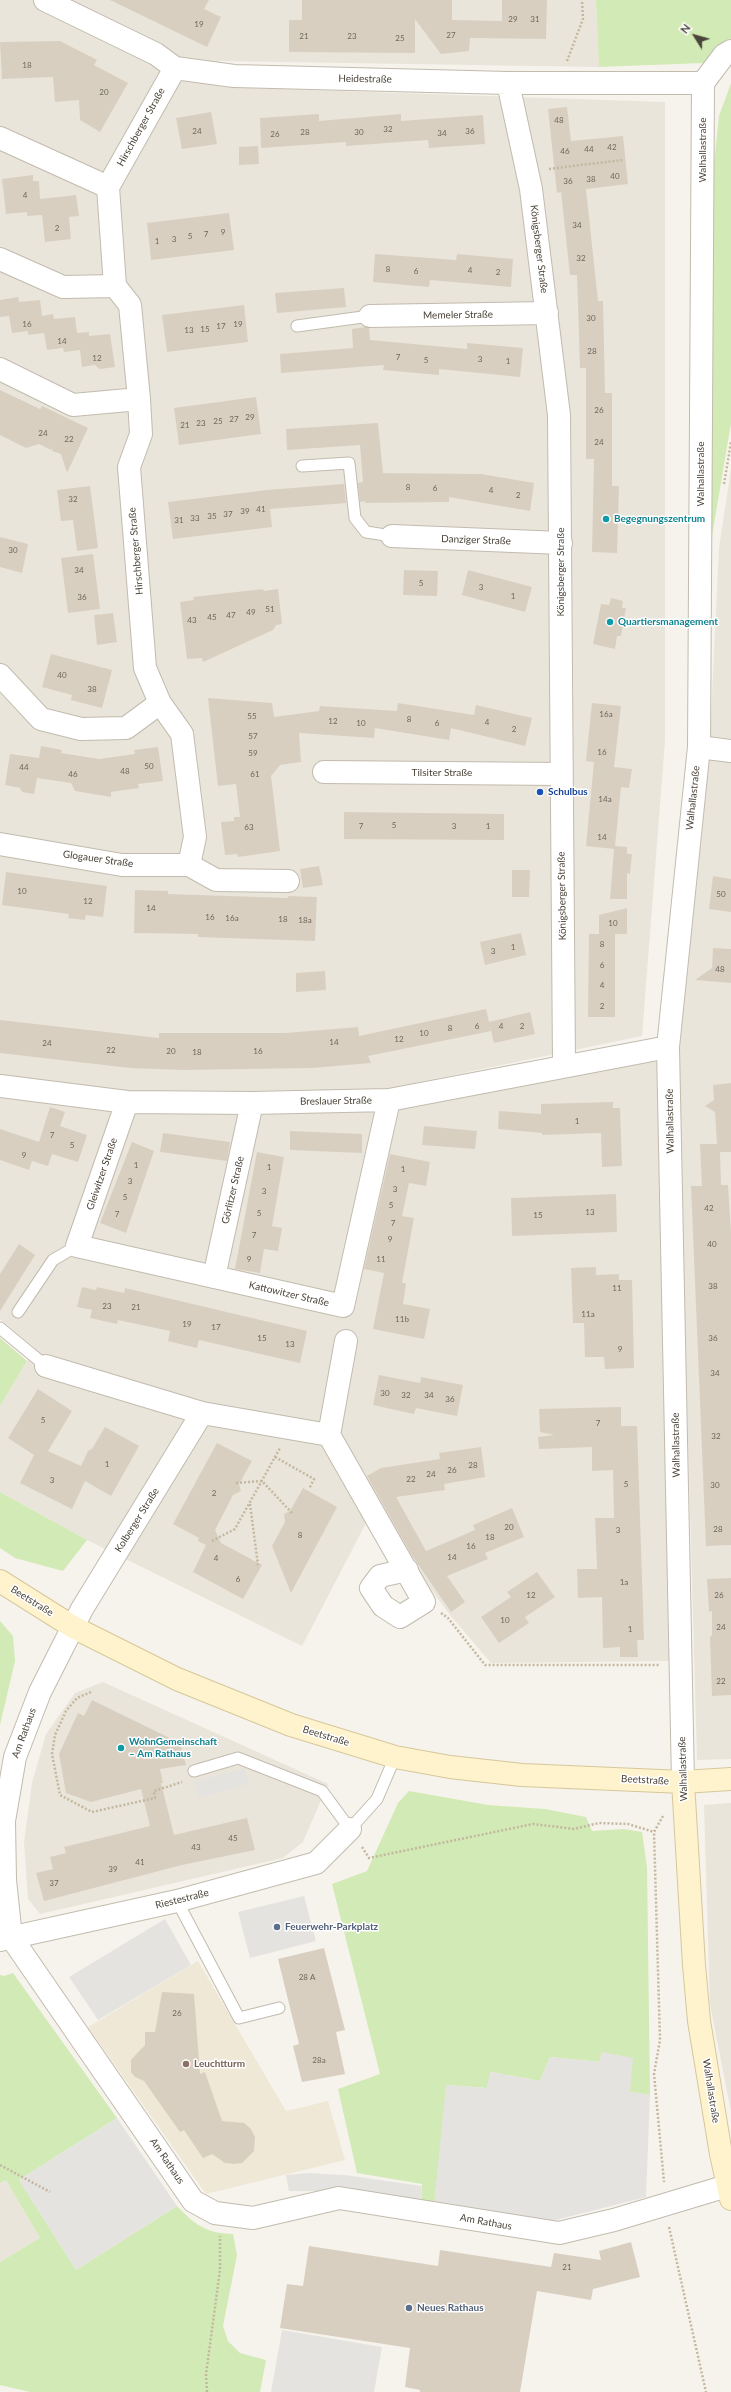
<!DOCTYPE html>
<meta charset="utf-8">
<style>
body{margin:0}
#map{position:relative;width:731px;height:2392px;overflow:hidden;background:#f6f3ec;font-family:Lato,sans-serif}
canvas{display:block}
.north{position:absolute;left:675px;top:16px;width:40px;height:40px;-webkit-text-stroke:3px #fff;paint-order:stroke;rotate:307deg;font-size:11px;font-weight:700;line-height:16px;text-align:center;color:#4b4439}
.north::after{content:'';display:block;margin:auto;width:14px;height:18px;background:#4b4439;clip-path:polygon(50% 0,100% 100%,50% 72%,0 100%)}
</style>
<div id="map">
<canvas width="731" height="2392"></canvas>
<div class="north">N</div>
</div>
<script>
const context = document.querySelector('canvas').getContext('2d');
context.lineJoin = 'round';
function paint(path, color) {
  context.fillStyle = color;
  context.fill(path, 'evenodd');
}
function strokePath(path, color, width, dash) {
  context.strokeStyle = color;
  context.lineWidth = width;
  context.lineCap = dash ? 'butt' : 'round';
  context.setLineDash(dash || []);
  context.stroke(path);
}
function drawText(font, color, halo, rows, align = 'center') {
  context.font = font + ' Lato,sans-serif';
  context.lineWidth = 3;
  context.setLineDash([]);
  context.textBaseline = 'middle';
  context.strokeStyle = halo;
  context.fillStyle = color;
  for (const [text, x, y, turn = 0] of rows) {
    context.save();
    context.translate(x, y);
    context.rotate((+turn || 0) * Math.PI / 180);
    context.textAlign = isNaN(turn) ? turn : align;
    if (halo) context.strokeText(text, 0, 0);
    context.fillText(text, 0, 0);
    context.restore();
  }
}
const residential = new Path2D(`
 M0,0H596L599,67L219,61L222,87L665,102V741L642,1036L376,1091L658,1054L670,1661L491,1663L450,1615L409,1560L376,1504L302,1646L87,1540L0,1492V1406L35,1348L0,1319Z
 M731,469V1759L697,1760L677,1045L710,737L719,548Z
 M103,1682L328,1784L303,1842L283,1858L40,1914L28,1899L24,1842L32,1783L46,1734L75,1693Z
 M731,1803V2112L710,2004L704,1805Z
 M6,2180L40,2238L0,2262V2183Z`);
const education = new Path2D(`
 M198,1961L286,2111L328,2101L345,2160L206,2194L88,2027Z`);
const green = new Path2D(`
 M596,0H731V40L703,63L599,67Z
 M731,83V423L710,548L712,181L719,116Z
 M0,1338L27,1361L0,1406Z
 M0,1492L87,1540L63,1571L15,1558L0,1548Z
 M0,1621L13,1636L15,1661L0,1725Z
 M409,1791L488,1805L545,1809L586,1817L592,1831L624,1829L642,1832L647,1867L650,2095L630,2092L602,2052L600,2062L550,2057L540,2081L491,2072L487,2088L447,2085L434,2206L421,2204L422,2184L357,2173L338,2089L380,2074L332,1884L367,1871L398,1803Z
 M13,1973L117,2118L19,2180L76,2270L177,2206C195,2225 206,2233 233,2234L237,2255L223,2326L228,2341L240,2353L266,2360L260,2392H30L0,2385V2262L40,2238L6,2180L0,2183V1975L4,1976Z`);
const parking = new Path2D(`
 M245,1768L249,1784L199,1798L194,1782Z
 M304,1896L316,1941L250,1958L238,1912Z
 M165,1919L191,1965L98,2020L69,1977Z
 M602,2052L633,2058L630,2092L650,2095L646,2197L544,2223L434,2206L446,2085L487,2088L490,2072L540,2081L550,2057L599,2062Z
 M117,2118L177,2206L76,2270L19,2180Z
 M307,2173L345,2175L422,2186L420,2203L337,2191H289L286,2175Z
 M282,2330L382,2347L374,2392H271Z`);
const building = new Path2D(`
 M110,0H209L204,9L221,17L207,47Z
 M302,0H452V20L502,21V0H547L546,39L470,38L469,51L441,54L415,19V53L289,52V20H302Z
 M60,41L97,60L94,65L128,83L100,132L80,120L79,100L55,102L53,77L2,79L0,42Z
 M567,107L571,141L623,136L628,184L586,189L598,301H603L605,393H612V486H619L617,553L592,552L594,459H586V368H580L577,275H570L561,192L557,193L548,109Z
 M211,112L217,144L182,149L176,118Z
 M319,114V121L401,114V121L483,115L485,144L429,148L428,140L346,146V142L261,148L260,118Z
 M258,146L259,164L239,165V147Z
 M33,175V181H39L40,199L76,195L79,216L69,217L71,239L45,242L42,215L27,216V212L6,214L2,179Z
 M229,213L234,250L151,260L147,223Z
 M375,254L456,260L457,254L513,259L511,287L430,280L429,287L373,282Z
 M344,288L346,307L277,313L275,293Z
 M18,297L19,302L40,300L42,316L53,314L54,319L75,317L77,333L89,332V336L110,334L115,367L100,369L95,365L82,367L80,350L64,352L63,348L47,350L44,333L28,335V331L12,333L9,316L0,317V300Z
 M244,305L248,342L167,352L162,315Z
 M365,327L369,328L370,340L467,349V343L523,348L520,377L439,369V375L383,370L384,365L281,373L280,354L353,348L352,329Z
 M0,390L40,409L42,406L88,428L67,473L61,454L52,451V446L51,450L39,444L26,448L0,435Z
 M256,397L261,434L179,445L174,408Z
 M378,423L383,473L481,474L534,483L530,511L449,497V502L365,503V501L360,502L358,483L363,482L360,445L287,450L286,429Z
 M344,484L346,503L270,509L272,527L173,539L168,502L267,490Z
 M90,486L98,548L77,551L73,520L61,521L57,490Z
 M0,537L28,544L22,573L0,567Z
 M93,554L100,609L68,613L61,558Z
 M404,570L438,571L437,596L403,595Z
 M468,570L532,587L525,612L462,595Z
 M263,589L264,591L278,589L282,624L276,625L273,630L203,662L202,658L187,659L180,602L194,600L193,597Z
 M611,598L623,601L622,608H626L621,636H617L615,649L593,644L601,604L609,605Z
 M113,613L117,642L97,645L94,615Z
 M51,654L112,670L102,708L71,700L72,695L42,687Z
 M208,698L272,703L274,717L319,711L320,706L397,711L398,703L474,715L476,705L532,718L525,746L451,728L449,740L375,728L374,738L299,733L301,762L280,765L271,776L280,851L238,857L237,854L225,855L221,822L234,821V817H240L236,784L218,786Z
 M592,703L621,706L614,767L632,769L629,788L621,787L615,846L627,847V854H632L630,874L627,873V899H610L614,849L586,846L594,762L586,761Z
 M41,746L62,750L61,753L99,759L135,754L134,750L158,747L163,781L138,784L139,788L111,792V797L75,791L71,783L37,778L34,794L22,792L20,788L5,785L10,754L39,758Z
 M344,812L504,814V840L344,839Z
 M319,866L323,885L303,888L300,869Z
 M512,870H530L529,897H512Z
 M6,872L107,886L103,917L86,915L85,920L68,918L69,914L2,905Z
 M713,876L731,879V912L709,909Z
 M135,890L168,891V894L288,898V896L317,897L315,941L198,937V934L134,933Z
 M627,908V934H615V1017H588L589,934H599V915Z
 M521,933L526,955L485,965L480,942Z
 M713,948L731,949V983L695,980L712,968Z
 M325,971L326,990L296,992V973Z
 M486,1009L491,1031L368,1056L371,1063L312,1068L184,1070L130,1068L0,1053V1020L159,1038V1033H286L358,1027L359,1036Z
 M530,1012L535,1034L494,1043L489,1022Z
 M731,1083V1152H720L721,1185H728L731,1232V1545L706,1546L691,1186H702L700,1144H717L715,1112L705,1106L714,1100L713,1085Z
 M613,1102V1108H620L622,1166L602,1167L601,1133L542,1135V1133L498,1129L499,1111L541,1114V1104Z
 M50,1107L65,1112L60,1126L87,1135L78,1162L52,1154L48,1166L32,1161L29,1170L0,1160V1129L39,1142Z
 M424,1126L477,1131L475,1149L422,1145Z
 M290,1131L362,1134V1153L290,1150Z
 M163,1133L230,1142L227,1161L160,1152Z
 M132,1142L154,1151L126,1233L100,1223Z
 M257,1152L284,1157L272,1226L282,1228L278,1251L264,1249L260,1273L235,1269Z
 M390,1154L430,1162L426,1186L409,1183L402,1216L414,1218L402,1283H406L403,1304L430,1309L424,1339L373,1329L384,1273L364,1269Z
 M616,1194L617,1232L512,1236L511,1198Z
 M19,1244L35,1255L0,1311V1274Z
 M596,1267V1275L619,1274V1280H632L634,1368L605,1369L604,1357H585L584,1323H573L571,1268Z
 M82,1287L96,1290L97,1287L124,1293L125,1288L307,1331L300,1363L199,1340L197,1348L168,1341L170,1331L118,1320L117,1324L90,1318L92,1310L77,1307Z
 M379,1375L420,1383L421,1377L463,1385L457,1416L416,1408L414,1414L373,1405Z
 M38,1389L72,1411L48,1451L81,1466L88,1451L92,1449L105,1427L139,1446L111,1496L85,1481L72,1509L20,1483L34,1455L8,1438Z
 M621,1407V1426H637L644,1640H637L638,1657H620V1647L603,1648L602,1597L578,1598L577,1569H597L595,1518H614L613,1470L592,1471V1447L539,1449L538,1437L554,1435L540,1432L539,1409Z
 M217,1443L252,1461L239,1484L241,1491L233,1495L215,1530L221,1543L262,1565L243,1599L193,1572L206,1545L198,1541L199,1538L173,1524Z
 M481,1447L485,1477L444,1484L445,1490L396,1497L426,1551L475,1530L473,1525L512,1508L524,1537L485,1553L488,1559L447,1576L465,1602L451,1612L411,1554L367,1476L381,1468L440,1459L439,1453Z
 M303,1488L337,1507L291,1593L272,1546L285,1522L284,1514L290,1511Z
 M537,1572L555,1597L525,1617L529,1623L499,1643L481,1617L511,1597L507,1592Z
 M731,1578V1695L712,1696L710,1637L712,1635V1611L709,1612L707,1579Z
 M92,1700L180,1743L186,1765L160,1769L163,1783H161L174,1835L247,1818L255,1850L182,1865L44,1901L36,1873L53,1869L50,1857L66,1853L64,1847L150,1826L141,1789L91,1802L66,1793L59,1754L78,1713L84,1716Z
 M324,1948L345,2030L336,2032L345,2074L302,2082L293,2046L299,2044L278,1959Z
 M162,1992L194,1994L200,2074L205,2072L222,2121L244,2123L251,2129L255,2137L254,2151L242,2163L234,2164L225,2163L212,2154L203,2158L184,2130L180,2132L144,2081L135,2077L131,2072V2060L145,2045V2032H155Z
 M631,2242L640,2277L593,2289L591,2300L537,2291L520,2392H420V2390L405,2387L410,2348L280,2328L287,2284L303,2286L309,2246L438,2266L440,2250L551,2267L554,2253L601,2260L599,2251Z`);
const path = new Path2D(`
 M567,61L583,19L582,0
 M549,169L622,160
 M724,484L731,442
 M275,1457L314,1479L309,1489
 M236,1483L262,1481L292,1513
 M250,1504L258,1565
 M212,1541L235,1529L280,1448
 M441,1613L448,1618L485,1665H660
 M91,1692L77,1698L66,1711L55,1735L52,1754L60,1795L92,1812L155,1798L154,1791L182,1782
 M663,1816L654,1832L660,2040L654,2074L664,2182
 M362,1847L369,1858L533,1824L574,1829L599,1823L628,1824L654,1832
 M0,2165L50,2192
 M669,2227L706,2392
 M207,2392L206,2374L220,2270V2236`);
const service = new Path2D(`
 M297,326L370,316
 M302,466L349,463L355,518L366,532L392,536
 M18,1312L53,1260L77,1246
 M0,1328L46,1366
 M194,1771L238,1758L322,1791L350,1829L377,1799L395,1757
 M177,1901L239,2018L279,2008`);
const minor = new Path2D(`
 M45,0L156,54L175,68L234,76L508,83H703
 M175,68L108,187L115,286L130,305L139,399L141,434L129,467L145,668L160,703L182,734L195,837L189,865
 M508,83L531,189L559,415L564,1065
 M0,138L108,187
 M0,259L63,287L115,286
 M370,316L547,313
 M0,369L73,405L139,399
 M392,536L561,543
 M0,675L41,719L81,729L126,728L160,703
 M699,747L731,751
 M324,772L561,774
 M0,844L122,865H189L216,880L288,881
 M0,1086L127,1102L252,1103L389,1100L668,1047
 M127,1102L77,1246L343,1306L389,1100
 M214,1277L252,1103
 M46,1366L202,1413L329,1435L424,1602L400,1617L383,1606L371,1588L380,1576L407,1570
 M202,1413L82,1609L40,1692L15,1757L4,1821L5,1880L11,1937L193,2201L215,2213L253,2218L339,2198L559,2233L614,2220L727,2186
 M329,1435L346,1341
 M683,1782L668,1047L699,747L703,83L724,55L731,51
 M0,1940L177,1901L316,1863L350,1829`);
const secondary = new Path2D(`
 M0,1581L73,1627L177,1679L291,1725L395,1757L450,1767L522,1775L683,1782L731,1779
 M683,1782L694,1965L699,2021L721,2154L731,2199`);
const markers = [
 [606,519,4,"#0f9aa8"],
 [610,622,4,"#0f9aa8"],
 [540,792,4,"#1a4fb4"],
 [121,1748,4,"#0f9aa8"],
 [277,1927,4,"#5c6f8a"],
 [186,2064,4,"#8d6e63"],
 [409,2308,4,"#5c6f8a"]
];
const numberNames = [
 ["29",513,19],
 ["31",535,19],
 ["19",199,24],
 ["27",451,35],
 ["21",304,36],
 ["23",352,36],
 ["25",400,38],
 ["18",27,65],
 ["20",104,92],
 ["48",559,120],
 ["32",388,129],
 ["24",197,131],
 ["36",470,131],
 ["28",305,132],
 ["30",359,132],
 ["34",442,133],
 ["26",275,134],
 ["42",612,147],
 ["44",589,149],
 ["46",565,151],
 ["40",615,176],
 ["38",591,179],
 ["36",568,181],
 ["4",25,195],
 ["34",577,225],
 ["2",57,228],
 ["9",223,232],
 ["7",206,234],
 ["5",190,236],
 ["3",174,239],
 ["1",157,241],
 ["32",581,258],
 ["8",388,269],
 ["4",470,270],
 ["6",416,271],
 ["2",498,272],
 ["30",591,318],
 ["16",27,324],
 ["19",238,324],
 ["17",221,326],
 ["15",205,329],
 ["13",189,330],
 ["14",62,341],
 ["28",592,351],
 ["7",398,357],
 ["12",97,358],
 ["3",480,359],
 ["5",426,360],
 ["1",508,361],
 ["26",599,410],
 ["29",250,417],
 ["27",234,419],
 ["25",218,421],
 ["23",201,423],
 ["21",185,425],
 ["24",43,433],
 ["22",69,439],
 ["24",599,442],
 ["8",408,487],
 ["6",435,488],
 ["4",491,490],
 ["2",518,495],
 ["32",73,499],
 ["41",261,509],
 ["39",245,511],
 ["37",228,514],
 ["35",212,516],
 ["33",195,518],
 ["31",179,520],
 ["30",13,550],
 ["34",79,570],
 ["5",421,583],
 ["3",481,587],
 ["1",513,596],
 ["36",82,597],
 ["51",270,609],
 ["49",251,612],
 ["47",231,615],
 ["45",212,617],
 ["43",192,620],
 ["40",62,675],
 ["38",92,689],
 ["16a",606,714],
 ["55",252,716],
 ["8",409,719],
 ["12",333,721],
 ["4",487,722],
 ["10",361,723],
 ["6",437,723],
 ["2",514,729],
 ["57",253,736],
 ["16",602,752],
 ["59",253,753],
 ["50",149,766],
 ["44",24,767],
 ["48",125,771],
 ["46",73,774],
 ["61",255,774],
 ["14a",605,799],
 ["5",394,825],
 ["7",361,826],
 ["3",454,826],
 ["1",488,826],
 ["63",249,827],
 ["14",602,837],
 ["10",22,891],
 ["50",721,894],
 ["12",88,901],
 ["14",151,908],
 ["16",210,917],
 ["16a",232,918],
 ["18",283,919],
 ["18a",305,920],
 ["10",613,923],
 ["8",602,944],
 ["1",513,947],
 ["3",493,951],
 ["6",602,965],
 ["48",720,969],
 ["4",602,985],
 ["2",602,1006],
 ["6",477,1026],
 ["4",501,1026],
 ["2",522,1026],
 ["8",450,1028],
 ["10",424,1033],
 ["12",399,1039],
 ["14",334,1042],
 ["24",47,1043],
 ["22",111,1050],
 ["20",171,1051],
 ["16",258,1051],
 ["18",197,1052],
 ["1",577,1121],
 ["7",52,1135],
 ["5",72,1145],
 ["9",24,1155],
 ["1",136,1165],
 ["1",269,1167],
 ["1",403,1169],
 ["3",130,1181],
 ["3",395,1189],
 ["3",264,1191],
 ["5",125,1197],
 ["5",391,1205],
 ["42",709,1208],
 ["13",590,1212],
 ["5",259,1213],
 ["7",117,1214],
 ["15",538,1215],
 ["7",393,1223],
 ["7",254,1235],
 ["9",390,1239],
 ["40",712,1244],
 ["9",249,1259],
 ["11",381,1259],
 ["38",713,1286],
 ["11",617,1288],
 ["23",107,1306],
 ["21",136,1307],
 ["11a",588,1314],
 ["11b",402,1319],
 ["19",187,1324],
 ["17",216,1327],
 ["15",262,1338],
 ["36",713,1338],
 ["13",290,1344],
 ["9",620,1349],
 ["34",715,1373],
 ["30",385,1393],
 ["32",406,1395],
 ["34",429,1395],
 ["36",450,1399],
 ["5",43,1420],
 ["7",598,1423],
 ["32",716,1436],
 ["1",107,1464],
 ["28",473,1465],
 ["26",452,1470],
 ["24",431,1474],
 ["22",411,1479],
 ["3",52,1480],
 ["5",626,1484],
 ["30",715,1485],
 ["2",214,1493],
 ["20",509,1527],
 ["28",718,1529],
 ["3",618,1530],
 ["8",300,1535],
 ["18",490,1537],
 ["16",471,1546],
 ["14",452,1557],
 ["4",216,1558],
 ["6",238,1579],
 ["1a",624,1582],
 ["12",531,1595],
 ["26",719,1595],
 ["10",505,1620],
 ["24",721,1627],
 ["1",630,1629],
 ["22",721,1681],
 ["45",233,1838],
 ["43",196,1847],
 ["41",140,1862],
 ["39",113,1869],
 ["37",54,1883],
 ["28 A",307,1977],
 ["26",177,2013],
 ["28a",319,2060],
 ["21",567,2267]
];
const streetNames = [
 ["Heidestraße",365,79,1],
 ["Hirschberger Straße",141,127,-61],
 ["Walhallastraße",703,150,-90],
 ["Königsberger Straße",539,249,83],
 ["Memeler Straße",458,315,-1],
 ["Walhallastraße",701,474,-90],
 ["Danziger Straße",476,540,2],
 ["Hirschberger Straße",136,551,-95],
 ["Königsberger Straße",561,572,-90],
 ["Tilsiter Straße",442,773],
 ["Walhallastraße",693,798,-84],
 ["Glogauer Straße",98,859,8],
 ["Königsberger Straße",562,896,-91],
 ["Breslauer Straße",336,1101,-1],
 ["Walhallastraße",670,1121,-91],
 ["Gleiwitzer Straße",102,1174,-71],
 ["Görlitzer Straße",233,1190,-77],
 ["Kattowitzer Straße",289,1294,13],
 ["Walhallastraße",676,1445,-91],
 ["Kolberger Straße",137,1520,-58],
 ["Beetstraße",32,1601,32],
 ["Am Rathaus",24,1733,-70],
 ["Beetstraße",326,1736,17],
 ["Walhallastraße",683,1769,-92],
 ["Beetstraße",645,1780,3],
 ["Riestestraße",182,1899,-14],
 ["Walhallastraße",711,2091,81],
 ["Am Rathaus",167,2161,56],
 ["Am Rathaus",486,2222,10]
];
const cultureNames = [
 ["Begegnungszentrum",614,519],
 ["Quartiersmanagement",618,622],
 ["WohnGemeinschaft",129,1742],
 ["– Am Rathaus",129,1754]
];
const transitNames = [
 ["Schulbus",548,792]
];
const serviceNames = [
 ["Feuerwehr-Parkplatz",285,1927],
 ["Neues Rathaus",417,2308]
];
const educationNames = [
 ["Leuchtturm",194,2064]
];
paint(residential, '#eae5da');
paint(education, '#efe8d6');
paint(green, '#d2eab5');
paint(parking, '#e5e3e0');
paint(building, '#d8cfc1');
strokePath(service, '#c2bbae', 13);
strokePath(minor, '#c2bbae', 24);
strokePath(secondary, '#d6c79b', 24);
strokePath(path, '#c4b79f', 2.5, [2, 2]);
strokePath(service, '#fff', 11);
strokePath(minor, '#fff', 22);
strokePath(secondary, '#fff3cd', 22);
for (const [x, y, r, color] of markers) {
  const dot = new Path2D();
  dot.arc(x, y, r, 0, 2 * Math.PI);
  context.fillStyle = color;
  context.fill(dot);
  strokePath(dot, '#fff', 1.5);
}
drawText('8px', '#6e675b', null, numberNames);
drawText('10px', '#4b4439', '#fff', streetNames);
drawText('bold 10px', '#0d838f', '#fff', cultureNames, 'left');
drawText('bold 10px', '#164399', '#fff', transitNames, 'left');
drawText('bold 10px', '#4e5e75', '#fff', serviceNames, 'left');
drawText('bold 10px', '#785e54', '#fff', educationNames, 'left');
</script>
